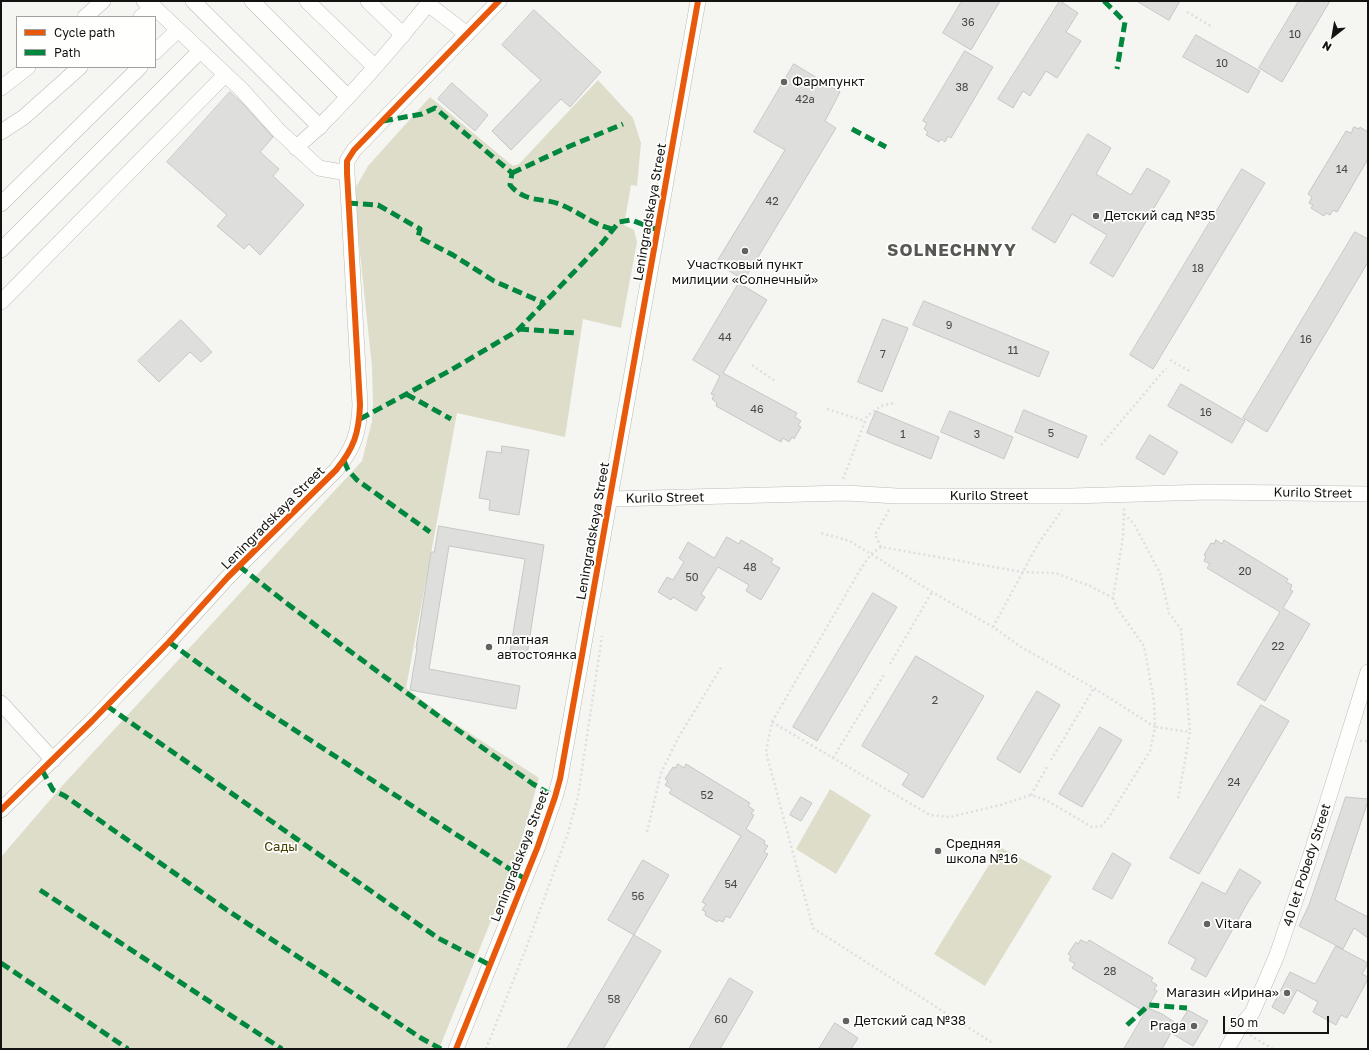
<!DOCTYPE html>
<meta charset="utf-8">
<style>
body{margin:0}
#map{position:relative;width:1369px;height:1050px;overflow:hidden;background:#f5f5f2;font-family:"Golos Text",sans-serif}
canvas{display:block}
.frame{position:absolute;inset:0;border:2px solid #131311;pointer-events:none}
.legend{position:absolute;left:16px;top:16px;width:140px;height:52px;box-sizing:border-box;background:#fffffe;border:1px solid #a1a19f;margin:0;padding:5px 7px;list-style:none;font-size:12px;color:#131311}
.legend li{display:flex;align-items:center;gap:8px;height:20px}
.legend b{width:20px;border:1px solid #a1a19f}
.north{position:absolute;left:1313px;top:16px;width:40px;height:40px;-webkit-text-stroke:3px #fffffe;paint-order:stroke;rotate:211deg;font-size:11px;font-weight:700;line-height:16px;text-align:center;color:#131311}
.north::after{content:'';display:block;margin:auto;width:14px;height:18px;background:#131311;clip-path:polygon(50% 0,100% 100%,50% 72%,0 100%)}
.scale{position:absolute;left:1223px;top:1016px;width:106px;height:18px;box-sizing:border-box;border:2px solid #131311;border-top:0;padding-left:5px;font-size:12px;line-height:14px;white-space:nowrap;color:#131311;-webkit-text-stroke:3px #fffffe;paint-order:stroke}
</style>
<div id="map">
<canvas width="1369" height="1050"></canvas>
<div class="frame"></div>
<ul class="legend">
<li><b style="height:5px;background:#e8590c"></b>Cycle path</li>
<li><b style="height:5px;background:#00873e"></b>Path</li>
</ul>
<div class="north">N</div>
<div class="scale">50 m</div>
</div>
<script>
const context = document.querySelector('canvas').getContext('2d');
context.lineJoin = 'round';
function paint(path, color) {
  context.fillStyle = color;
  context.fill(path, 'evenodd');
}
function strokePath(path, color, width, dash) {
  context.strokeStyle = color;
  context.lineWidth = width;
  context.lineCap = dash ? 'butt' : 'round';
  context.setLineDash(dash || []);
  context.stroke(path);
}
function drawText(font, color, halo, rows, align = 'center') {
  context.font = font + ' "Golos Text",sans-serif';
  context.lineWidth = 3.5;
  context.setLineDash([]);
  context.textBaseline = 'middle';
  context.strokeStyle = halo;
  context.fillStyle = color;
  for (const [text, x, y, turn = 0] of rows) {
    context.save();
    context.translate(x, y);
    context.rotate((+turn || 0) * Math.PI / 180);
    context.textAlign = isNaN(turn) ? turn : align;
    if (halo) context.strokeText(text, 0, 0);
    context.fillText(text, 0, 0);
    context.restore();
  }
}
const green = new Path2D(`
 M598,80L633,118L641,143L637,186L631,185L624,225L634,230L637,242L621,328L583,319L565,437L457,413L406,688L443,716L539,778L516,859L439,1049H1V857L62,786L362,461L372,421L373,403L372,367L354,196L356,187L368,166L430,97L513,166L519,164Z
 M830,789L871,815L836,874L796,849Z
 M1000,847L1052,876L985,986L934,954Z`);
const building = new Path2D(`
 M962,1H1000L971,50L943,33Z
 M1060,1L1078,13L1066,32L1081,41L1057,78L1046,71L1030,96L1023,91L1013,108L998,99Z
 M1137,1H1180L1169,20Z
 M1299,1H1330L1282,82L1259,68Z
 M534,10L601,72L570,107L561,99L511,150L492,131L541,80L502,45Z
 M1196,35L1260,71L1248,93L1183,57Z
 M965,51L993,67L951,138L948,136L945,142L941,139L939,142L926,135L928,132L924,129L927,123L923,121Z
 M794,64L840,92L825,121L836,128L744,280L716,263L785,150L754,132Z
 M452,83L488,115L475,131L438,99Z
 M230,92L242,103L273,137L260,152L279,169L273,176L304,205L260,255L249,244L244,249L217,226L227,215L167,162Z
 M1354,127L1359,129L1360,127L1368,132V159L1337,212L1333,210L1330,215L1326,213L1324,216L1311,208L1313,205L1309,203L1312,197L1308,194L1346,131L1351,133Z
 M1088,134L1111,148L1096,174L1131,195L1147,168L1170,181L1113,277L1090,263L1107,235L1072,214L1055,243L1032,229Z
 M1242,169L1265,183L1153,369L1130,355Z
 M1355,232L1368,239V262L1267,432L1243,418Z
 M739,283L767,300L723,373L797,413L795,417L801,421L798,425L801,427L794,439L792,437L789,442L783,438L781,442L716,406L717,403L712,399L714,395L711,394L720,376L693,360Z
 M924,301L1049,352L1039,377L913,325Z
 M883,319L908,328L882,392L858,382Z
 M181,320L212,352L201,362L190,352L159,382L138,361Z
 M1181,384L1245,421L1232,443L1168,406Z
 M1024,410L1087,436L1078,458L1015,432Z
 M876,411L939,437L931,459L867,433Z
 M950,411L1013,437L1004,459L941,432Z
 M1150,435L1178,452L1164,475L1136,458Z
 M502,446L529,450L519,515L489,510L490,500L479,498L487,451L501,453Z
 M439,526L544,545L527,655L510,652L525,559L449,546L429,669L520,686L516,709L410,690L417,648H416L431,552H434Z
 M727,537L739,544L741,540L773,559L771,563L780,568L761,600L746,591L749,585L718,567L701,594L705,597L696,611L673,597L671,600L658,592L667,577L673,580L684,562L679,558L688,542L714,558Z
 M1216,540L1222,544L1224,540L1288,579L1286,582L1292,585L1290,590L1293,591L1283,608L1310,624L1265,701L1237,684L1280,612L1207,568L1210,564L1204,561L1206,556L1204,555L1211,543L1214,544Z
 M873,593L897,607L817,741L793,727Z
 M916,656L984,696L923,798L902,785L909,774L862,746Z
 M1037,691L1060,705L1020,773L997,759Z
 M1261,705L1289,721L1199,874L1170,858Z
 M1100,727L1122,740L1082,807L1059,794Z
 M678,764L684,768L686,764L750,803L748,806L754,810L751,814L754,815L746,829L765,841L764,844L768,846L764,852L768,854L730,918L726,916L723,922L718,920L717,922L705,915L706,912L702,910L706,904L702,902L741,836L669,793L672,789L665,785L668,781L665,779L673,767L675,768Z
 M801,797L812,803L801,821L790,815Z
 M1346,797L1368,799V801L1335,900L1368,917V938L1354,928L1343,949L1299,926L1309,905Z
 M1113,853L1131,864L1112,899L1093,889Z
 M643,860L669,875L634,935L608,920Z
 M1240,869L1261,882L1248,902L1206,977L1191,969L1196,959L1168,943L1202,882L1225,894Z
 M634,935L661,951L603,1049H567Z
 M1081,940L1087,943L1089,940L1153,978L1151,981L1157,985L1154,989L1157,991L1145,1012L1072,968L1075,964L1069,960L1071,956L1068,954L1076,942L1078,944Z
 M1336,946L1368,963L1362,974L1368,977V979L1347,1018L1341,1015L1336,1025L1313,1012L1318,1002L1297,990L1284,1014L1272,1007L1290,972L1315,984Z
 M730,978L753,992L720,1049H689Z
 M1148,1008L1162,1014L1179,1025L1188,1010L1208,1021L1193,1046L1171,1033L1162,1049H1124Z
 M835,1023L858,1038L851,1049H819Z`);
const path = new Path2D(`
 M1187,12L1211,26
 M1170,360L1191,372
 M752,365L775,381
 M827,409L865,421
 M1101,445L1166,368
 M843,479L867,416L881,406L894,403
 M889,510L875,535L881,547L1022,572L1055,573L1090,586L1113,598L1123,537L1124,507
 M1124,514L1134,524L1160,573L1169,613L1181,629L1190,732
 M881,547L871,554L860,570L772,722L766,752L813,928L991,1042
 M1113,598L1117,608L1144,646L1154,701L1155,727L1190,732L1178,799
 M993,627L1038,544L1062,510
 M890,664L932,592
 M772,722L930,815L950,817L1000,805L1031,795L1046,800L1092,827L1101,826L1107,820L1150,751L1155,727L1097,690L1021,647L993,627L932,592L850,541L821,533
 M1360,741H1368
 M833,758L885,673
 M1051,760L1094,688
 M1031,795L1047,767
 M647,832L661,773L678,738L722,666
 M1250,1035L1273,1049
 M486,1049L525,951L568,833L578,796L602,636`);
const minor = new Path2D(`
 M144,1L154,7L242,90L279,131L319,168L347,173
 M193,1L320,127
 M252,1L348,97
 M307,1L375,67
 M368,1L403,35
 M85,17L103,1
 M141,17L154,7
 M155,52L178,30
 M1,88L28,67
 M1,132L24,117L80,67
 M296,148C304,140 313,133 321,125C359,87 394,46 428,4L467,34
 M1,204L140,67
 M1,250L200,51
 M1,302L225,75
 M610,499L846,493L897,496H1071L1208,492L1368,494
 M1,703L53,760
 M1,810L92,721L169,642L228,577L336,470C354,448 359,433 360,405L347,173V161L354,150L499,1
 M456,1049L538,846L555,797L560,779L698,1
 M1227,1049L1239,1028L1252,1013L1277,955L1312,851L1368,672`);
const quiet = new Path2D(`
 M1104,1L1125,22L1117,69
 M383,121L422,114L435,108L512,173L510,185C527,205 544,196 564,206C582,214 592,224 612,229
 M852,129L886,147
 M512,173L570,146L623,124
 M348,203L378,205L420,229L418,237L453,255L494,281L544,303
 M519,329L576,333
 M406,394L451,419
 M360,419L451,370L517,331L603,242L619,222L631,220L658,230
 M344,461L348,470L357,480L430,532
 M239,566C335,642 434,713 533,784L555,797
 M169,642L256,705L525,879
 M107,706L438,938L490,965
 M42,770L53,790L65,796L227,910L421,1038L441,1049
 M40,890L282,1049
 M1,963L128,1049
 M1127,1025L1149,1005L1187,1008`);
const cycleway = new Path2D(`
 M1,810L92,721L169,642L228,577L336,470C354,448 359,433 360,405L347,173V161L354,150L499,1
 M456,1049L538,846L555,797L560,779L698,1`);
const markers = [
 [784,82,4,"#626260"],
 [1096,216,4,"#626260"],
 [745,251,4,"#626260"],
 [489,647,4,"#626260"],
 [938,851,4,"#626260"],
 [1207,924,4,"#626260"],
 [1287,993,4,"#626260"],
 [846,1021,4,"#626260"],
 [1194,1026,4,"#626260"]
];
const numberNames = [
 ["36",968,23],
 ["10",1295,35],
 ["10",1222,64],
 ["38",962,88],
 ["42a",805,100],
 ["14",1342,170],
 ["42",772,202],
 ["18",1198,269],
 ["9",949,326],
 ["44",725,338],
 ["16",1306,340],
 ["11",1013,351],
 ["7",883,355],
 ["46",757,410],
 ["16",1206,413],
 ["5",1051,434],
 ["1",903,435],
 ["3",977,435],
 ["48",750,568],
 ["20",1245,572],
 ["50",692,578],
 ["22",1278,647],
 ["2",935,701],
 ["24",1234,783],
 ["52",707,796],
 ["54",731,885],
 ["56",638,897],
 ["28",1110,972],
 ["58",614,1000],
 ["60",721,1020]
];
const poiNames = [
 ["Фармпункт",792,82],
 ["Детский сад №35",1104,216],
 ["Участковый пункт",745,265,"center"],
 ["милиции «Солнечный»",745,280,"center"],
 ["платная",497,640],
 ["автостоянка",497,655],
 ["Средняя",946,844],
 ["школа №16",946,859],
 ["Vitara",1215,924],
 ["Магазин «Ирина»",1279,993,"right"],
 ["Детский сад №38",854,1021],
 ["Praga",1186,1026,"right"]
];
const streetNames = [
 ["Leningradskaya Street",650,212,-80],
 ["Kurilo Street",1313,493,1],
 ["Kurilo Street",989,496],
 ["Kurilo Street",665,498,-1],
 ["Leningradskaya Street",273,518,-45],
 ["Leningradskaya Street",593,531,-80],
 ["Leningradskaya Street",520,856,-69],
 ["40 let Pobedy Street",1307,865,-72]
];
const parkNames = [
 ["Сады",281,847]
];
const districtNames = [
 ["SOLNECHNYY",952,251]
];
paint(green, '#deddca');
paint(building, '#dededc');
strokePath(building, '#c6c6c4', 1);
strokePath(minor, '#bbbbb9', 16);
strokePath(path, '#dedede', 2.5, [2, 3]);
strokePath(minor, '#fefefd', 15);
strokePath(quiet, '#00873e', 5, [10, 5]);
strokePath(cycleway, '#e8590c', 6);
for (const [x, y, r, color] of markers) {
  const dot = new Path2D();
  dot.arc(x, y, r, 0, 2 * Math.PI);
  context.fillStyle = color;
  context.fill(dot);
  strokePath(dot, '#fffffe', 1.5);
}
drawText('11px', '#474745', null, numberNames);
drawText('13px', '#131311', '#fffffe', poiNames, 'left');
drawText('13px', '#131311', '#fffffe', streetNames);
drawText('13px', '#423f00', '#fffffe', parkNames);
context.letterSpacing = '1px';
drawText('bold 17px', '#575753', '#fffffe', districtNames);
context.letterSpacing = '0px';
</script>
